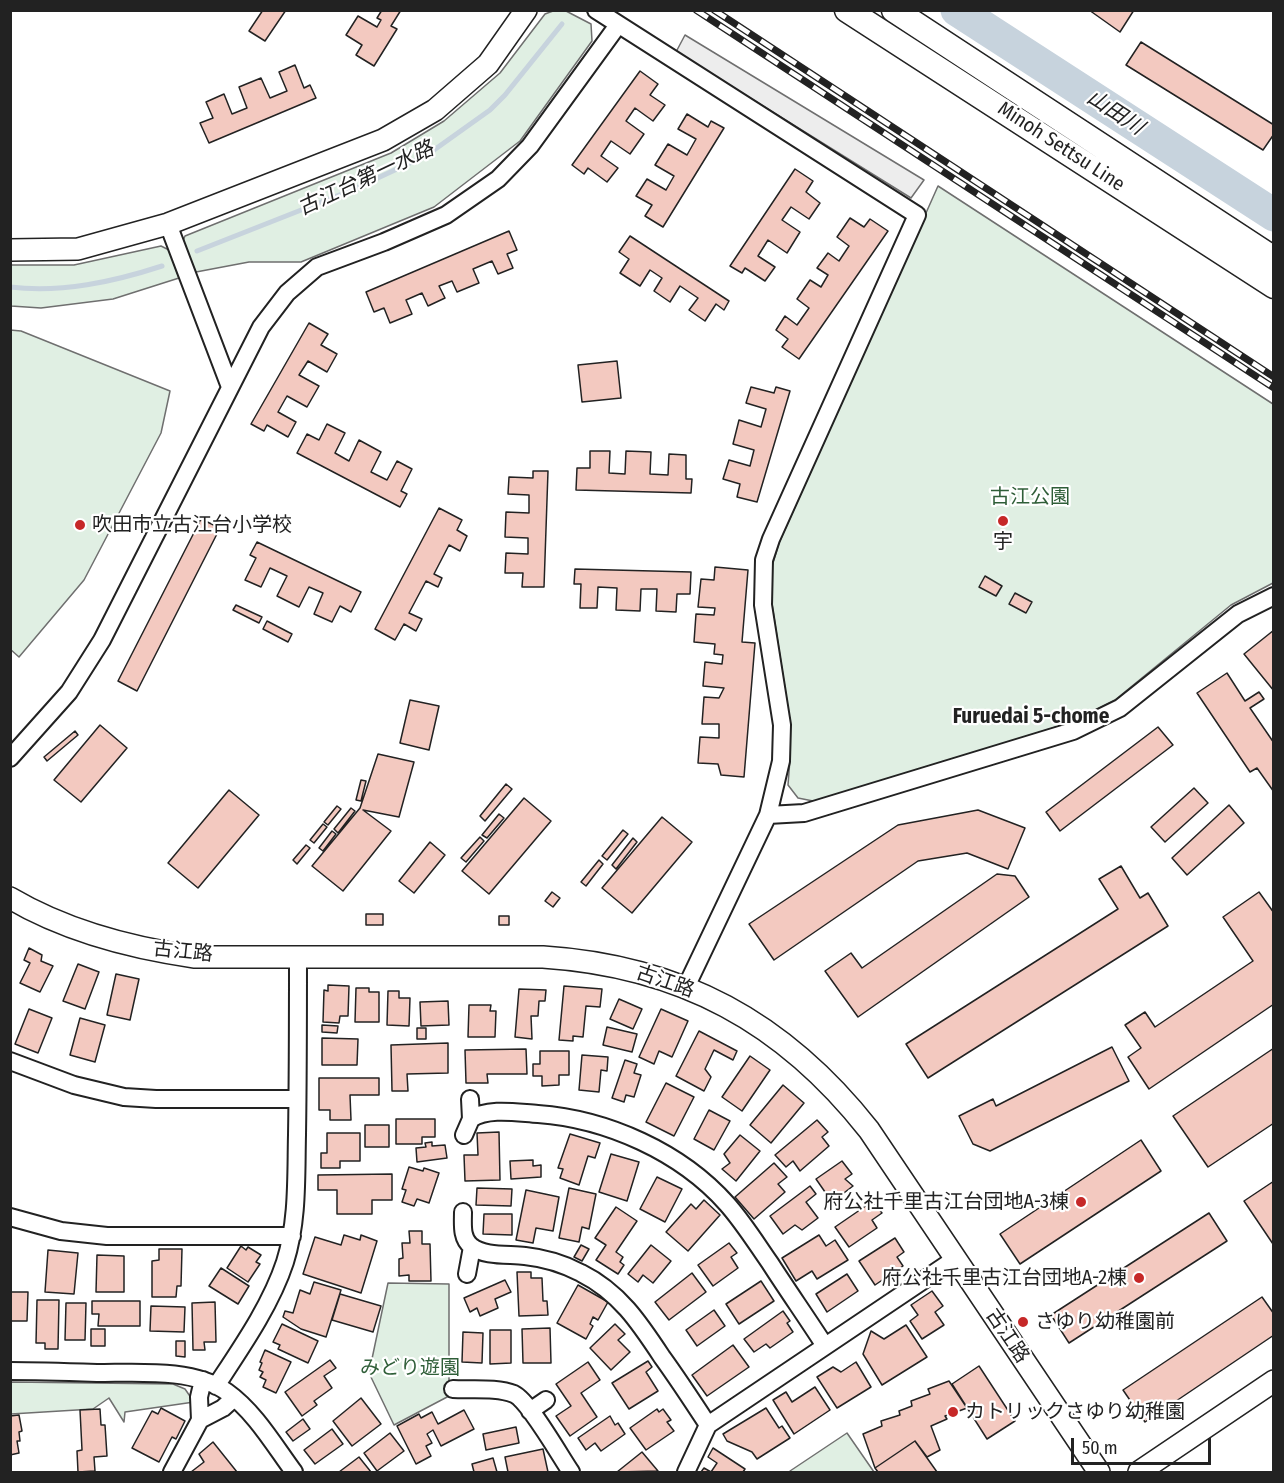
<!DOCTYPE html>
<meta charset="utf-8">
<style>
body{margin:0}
#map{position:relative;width:1284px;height:1483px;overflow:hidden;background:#fff;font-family:"Fira Sans Condensed",sans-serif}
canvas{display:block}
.frame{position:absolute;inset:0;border:12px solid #222;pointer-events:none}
.scale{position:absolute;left:1071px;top:1438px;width:140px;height:27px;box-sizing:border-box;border:3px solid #222;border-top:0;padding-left:8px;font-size:18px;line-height:21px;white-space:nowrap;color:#222;-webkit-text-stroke:4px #fff;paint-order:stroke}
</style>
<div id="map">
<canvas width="1284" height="1483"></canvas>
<div class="frame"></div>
<div class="scale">50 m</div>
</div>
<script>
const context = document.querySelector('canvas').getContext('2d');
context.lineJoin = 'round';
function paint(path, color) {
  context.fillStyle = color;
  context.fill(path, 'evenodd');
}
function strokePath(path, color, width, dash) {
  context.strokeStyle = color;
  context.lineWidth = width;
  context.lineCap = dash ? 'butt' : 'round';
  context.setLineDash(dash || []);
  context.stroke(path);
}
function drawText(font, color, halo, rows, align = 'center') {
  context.font = font + ' "Fira Sans Condensed","Noto Sans JP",sans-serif';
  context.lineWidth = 4.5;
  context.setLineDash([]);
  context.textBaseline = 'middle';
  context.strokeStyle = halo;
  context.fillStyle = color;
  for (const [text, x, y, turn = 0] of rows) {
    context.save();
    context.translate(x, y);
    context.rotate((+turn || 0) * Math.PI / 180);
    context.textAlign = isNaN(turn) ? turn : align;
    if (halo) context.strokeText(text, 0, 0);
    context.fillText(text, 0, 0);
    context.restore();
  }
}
const green = new Path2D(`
 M553,11H566L591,24L592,41L520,141L434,207L301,262H249L196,272L182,243L185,236L391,153L444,121L500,73L545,14Z
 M938,186L1273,404V583L1231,605L1115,700L1069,723L818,802L798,798L788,785L790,759V721L772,604V566L779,543Z
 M161,246L169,250L179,278L113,299L41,308L11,306V265H74Z
 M10,330L21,331L170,391L161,433L84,580L19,657L10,649Z
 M388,1283L449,1284V1396L394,1425L369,1373Z
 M11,1382L173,1384L185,1389L194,1402L125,1412L124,1422L109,1398L93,1409L11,1414Z
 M847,1433L874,1472H790V1471Z`);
const parking = new Path2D(`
 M685,35L924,180L911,198L676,52Z`);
const stream = new Path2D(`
 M197,251L352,190L427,155L490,110L505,95L562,24
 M10,287C62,293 113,282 162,266`);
const river = new Path2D(`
 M957,10L1274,215`);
const building = new Path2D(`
 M263,10H286L265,41L249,31Z
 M382,10H401L391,26L397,29L374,66L356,55L362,45L346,35L358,16L377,27L381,20L377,18Z
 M1089,10H1134L1120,32Z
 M1141,42L1274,125V134L1263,150L1126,65Z
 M295,65L304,88L310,85L316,98L209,143L200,123L213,118L206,102L224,94L232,114L247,108L239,87L261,78L270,98L287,91L279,72Z
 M640,71L658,84L650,95L665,105L653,121L635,108L626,121L644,134L630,154L611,141L601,156L618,168L607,182L588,168L584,174L572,165Z
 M687,114L708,127L711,121L724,128L663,227L645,216L652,205L636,196L647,179L666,190L674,176L655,165L668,144L687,155L696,139L678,129Z
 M795,169L813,181L806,192L820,203L809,219L791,207L782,220L800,232L787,253L768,240L758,256L775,267L765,281L745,268L742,273L730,266Z
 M850,218L864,227L870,219L888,231L799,359L782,347L788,339L776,330L785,316L797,325L809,308L797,299L810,280L821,287L828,275L817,268L828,253L839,261L849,246L837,237Z
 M509,231L517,250L507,254L513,268L498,274L492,261L473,269L479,283L457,292L452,281L439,286L445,298L428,306L422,293L406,300L412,314L390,323L384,308L374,312L366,292Z
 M630,236L729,301L724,310L716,304L705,321L689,310L698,298L680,286L670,302L654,291L662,278L650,270L640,286L620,273L629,259L619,252Z
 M309,323L328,334L321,345L337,354L327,372L308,361L299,375L319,386L307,407L287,396L278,412L296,422L288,437L267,425L264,431L251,424Z
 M617,361L621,398L582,402L578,365Z
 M751,387L774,393L776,387L790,391L757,502L737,497L740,484L723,479L729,460L750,466L754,450L733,444L739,420L761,427L766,409L746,403Z
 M327,424L345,433L335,453L349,461L359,440L381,452L371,472L387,480L397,461L412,469L401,491L407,494L400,507L297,453L307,434L319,440Z
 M590,451H610L609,473L625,474L626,451L651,452L650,474L668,475L669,454L686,455V479H692L691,493L576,490L577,468H590Z
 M533,471H548L544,587H522L523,573H505L506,553L528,554V538L505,537L506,512L529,513V495L508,494L509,477L533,478Z
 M439,508L462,520L457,530L467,536L460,551L449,545L434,574L442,578L438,587L426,581L409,613L422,619L416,631L404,624L395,640L375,629Z
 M201,519L220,528L137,691L118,681Z
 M257,542L361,592L351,612L340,606L332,622L314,614L323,593L309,587L299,607L277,596L287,576L270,568L261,587L245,580L256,558L250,555Z
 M715,567L748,570L742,642L755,643L744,777L721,775L718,764L698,763L700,737L719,738V724H702L704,697L719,698L724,688L703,686L705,662L722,664L723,655L714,654L715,644L694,642L696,614L714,615L715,608L698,607L701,579L714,580Z
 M575,569L691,572L690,594H677L676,612L656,611L657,589H641L640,611L616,610L617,588L598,587L597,608H580L581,584H574Z
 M985,576L1002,586L996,596L979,587Z
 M1015,593L1032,602L1026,613L1009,604Z
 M236,605L262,617L259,623L233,610Z
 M267,621L292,634L288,642L263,629Z
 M1274,630V691L1244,654Z
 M1227,673L1245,701L1259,692L1264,699L1250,708L1274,743V792L1257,768L1250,772L1197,693Z
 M410,700L439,706L429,750L400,743Z
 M100,725L127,748L81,802L54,780Z
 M1158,727L1173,745L1060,831L1046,812Z
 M75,731L78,735L47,761L44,757Z
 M378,754L414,762L399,817L363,810L391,831L343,891L312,866L360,808Z
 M361,780L366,781L361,801L356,800Z
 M506,784L512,789L485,821L480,816Z
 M1194,788L1208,803L1165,842L1151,827Z
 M229,790L259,815L198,888L168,863Z
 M524,798L551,821L489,894L462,871Z
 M1229,805L1244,823L1187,875L1172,858Z
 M337,806L341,809L328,825L324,822Z
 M351,808L355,811L338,833L334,829Z
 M978,810L1025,828L1008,869L967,853L918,861L774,960L749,924L898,825Z
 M499,814L504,818L487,838L482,835Z
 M662,817L692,842L632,913L602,888Z
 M323,824L327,827L314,843L310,840Z
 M623,830L628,834L607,860L602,856Z
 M332,831L336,834L323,851L319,848Z
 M480,837L484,841L466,862L461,858Z
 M633,838L637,842L616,869L612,865Z
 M430,842L445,855L414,893L399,881Z
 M306,845L310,848L297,864L293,860Z
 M599,860L603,864L586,886L581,882Z
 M1121,866L1140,898L1148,893L1168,926L928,1078L906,1044L1118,909L1099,879Z
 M997,874L1015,876L1029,897L858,1017L825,971L851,953L862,968Z
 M552,892L560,898L553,907L545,901Z
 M1259,892L1274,913V1004L1149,1089L1128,1057L1141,1048L1125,1025L1145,1012L1155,1027L1253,961L1223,917Z
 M366,914H383V925H366Z
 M499,916H509V925H499Z
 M29,948L42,955L41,961L53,966L40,992L20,983L30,963L24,960Z
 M78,964L99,972L85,1009L63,1001Z
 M116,974L139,979L130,1020L107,1015Z
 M328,985L349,986L348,1016H340L339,1023L323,1022L324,990L328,991Z
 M564,986L602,989L600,1007L586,1006L583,1037L573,1036V1041L559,1040Z
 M356,988H369V992H379V1022H355Z
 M519,989L546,990L545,1001H539L538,1016H531L532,1039L515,1037Z
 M388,991H399V998H410L409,1026L387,1025Z
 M619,999L642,1009L633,1029L610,1019Z
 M448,1001L449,1025L421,1026L420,1002Z
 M469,1005H491L490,1011H496L495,1037H468Z
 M29,1009L52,1018L38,1053L15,1044Z
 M661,1009L688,1021L672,1057L659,1051L654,1064L639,1057Z
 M80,1018L105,1025L95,1062L70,1055Z
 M322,1025L338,1026L337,1033L322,1032Z
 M607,1027L637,1034L632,1052L603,1045Z
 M417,1028H426V1039H417Z
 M699,1031L737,1051L733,1060L714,1050L705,1069L711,1077L704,1091L676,1076Z
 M322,1038L358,1039L357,1065H322Z
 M448,1043V1073L407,1074L408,1091H392L391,1045Z
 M1112,1047L1129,1081L990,1151L973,1144L959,1116L993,1099L996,1106Z
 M1274,1048V1123L1208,1167L1173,1116Z
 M526,1049L527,1074H487L488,1083H466L465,1050Z
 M540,1051H569V1075H559V1085L542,1086V1076H533V1064H540Z
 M582,1055L608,1057L607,1071L601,1070L599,1092L579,1090Z
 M750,1056L770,1070L742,1111L722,1097Z
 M625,1060L637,1064L634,1073L641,1075L634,1097L626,1095L624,1102L612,1098Z
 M319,1078H379V1095H350L351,1120H330V1110H319Z
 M666,1083L694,1097L674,1136L646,1122Z
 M783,1085L804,1103L771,1143L750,1125Z
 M709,1110L730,1121L714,1150L694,1139Z
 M396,1119H435V1137H422V1144H396Z
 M817,1120L828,1132L822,1137L829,1146L800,1171L793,1161L786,1167L775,1155Z
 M365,1125H389V1147H365Z
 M499,1132L500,1180L465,1181L464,1155H478L477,1133Z
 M327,1133H360V1161H340V1168H321V1153H327Z
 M570,1134L600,1143L595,1158L588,1156L579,1185L560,1178L563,1169L558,1168Z
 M740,1135L760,1151L736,1181L722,1169L730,1163L724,1154Z
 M1141,1140L1161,1171L1020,1264L1000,1234Z
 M432,1142V1146L445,1145L447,1158L417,1162L416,1148L426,1147L425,1143Z
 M611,1154L639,1162L627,1201L599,1192Z
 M533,1160V1166L541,1165V1177L511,1179L510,1161Z
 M842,1161L852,1174L845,1179L853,1186L832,1202L816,1179Z
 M774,1163L787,1177L778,1184L785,1192L754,1219L735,1197Z
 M409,1167L423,1171L424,1168L439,1173L429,1203L417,1199L414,1206L402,1202L406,1190L402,1189Z
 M392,1174V1200H372V1214H337V1190H318V1175Z
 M657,1177L682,1189L665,1222L640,1209Z
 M1274,1181V1244H1273L1244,1201Z
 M810,1186L816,1194L806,1202L818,1218L802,1230L795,1225L783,1234L770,1216Z
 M477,1188L512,1189L511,1206L476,1205Z
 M569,1188L596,1194L589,1229L582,1227L579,1242L559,1238Z
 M526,1190L559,1197L553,1231L536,1228L533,1243L516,1240Z
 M704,1200L720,1215L688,1251L666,1232L691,1204L696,1209Z
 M873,1201L882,1213L872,1220L877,1228L849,1247L835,1227Z
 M616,1207L637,1221L616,1252L623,1257L620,1262L624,1265L618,1274L596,1260L606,1245L595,1238Z
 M1209,1213L1227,1241L1069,1343L1051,1315Z
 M484,1214H512V1235L483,1234Z
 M409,1231H422V1244H430L431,1281H409V1275L399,1276V1259L403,1258L402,1243H410Z
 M344,1235L360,1240L361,1235L377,1241L361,1293L303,1274L315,1237L341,1245Z
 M819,1235L826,1246L835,1240L848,1260L817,1279L812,1271L796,1281L782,1258Z
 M895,1238L904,1252L897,1257L903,1266L875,1285L859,1261Z
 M729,1243L737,1253L731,1257L738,1268L713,1286L698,1265Z
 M581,1245L589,1249L582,1261L574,1257Z
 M651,1245L671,1261L653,1283L643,1275L638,1282L628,1274Z
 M241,1246L246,1250L248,1247L261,1255L256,1262L260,1264L248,1282L227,1268Z
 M159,1249H182L181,1286H177L176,1297H152V1261L159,1260Z
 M48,1250L78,1253L74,1294L45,1292Z
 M97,1255L124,1256V1292H96Z
 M221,1268L249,1286L238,1304L209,1286Z
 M517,1272H531V1278H542L543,1301H547L548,1315L519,1316Z
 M692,1273L706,1292L669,1320L655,1302Z
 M847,1274L858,1291L827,1312L816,1294Z
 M505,1280L511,1292L495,1299L498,1308L480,1316L477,1308L470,1312L464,1298Z
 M761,1281L774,1301L739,1324L726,1304Z
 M314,1282L341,1290L326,1337L301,1329L283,1317L285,1311L293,1313L300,1290L310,1294Z
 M578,1285L608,1302L598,1320L593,1317L590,1324L593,1326L586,1339L557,1323Z
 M932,1291L943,1306L935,1312L944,1325L922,1339L910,1321L918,1315L911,1305Z
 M10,1292H28L27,1321H11V1342Z
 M340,1294L381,1306L373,1332L332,1320Z
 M1262,1297L1274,1314V1335L1145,1422L1123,1390Z
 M37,1300H59L58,1349H45V1343H36Z
 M92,1301H140V1326H98L99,1314H92Z
 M215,1302L216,1342H204L205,1350H193L192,1303Z
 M66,1303H86L85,1340H65Z
 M151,1306L185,1307L184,1332L150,1331Z
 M714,1310L725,1326L697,1346L686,1330Z
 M783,1311L790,1321L787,1323L793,1332L770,1348L766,1344L754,1352L744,1339Z
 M282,1324L318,1341L308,1363L278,1349L280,1345L273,1342Z
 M615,1324L625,1334L618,1340L630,1352L611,1370L590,1348Z
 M906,1325L927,1357L882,1385L863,1354L871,1331L884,1339Z
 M550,1328L551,1363H523L522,1329Z
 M91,1329H105V1346H91Z
 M490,1330H511V1363L490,1364Z
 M463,1332L483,1333L482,1363L462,1362Z
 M176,1341H185V1357L176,1356Z
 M733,1345L749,1367L707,1396L692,1375Z
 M265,1350L291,1362L276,1393L263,1387L266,1380L260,1377L263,1372L259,1370L262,1363L260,1362Z
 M330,1360L336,1368L324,1376L332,1388L314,1401L317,1405L302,1416L285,1392Z
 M648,1361L652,1367L646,1372L658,1391L629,1409L612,1383Z
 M588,1362L600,1380L581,1393L597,1417L570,1436L556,1416L571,1406L556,1384Z
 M856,1362L871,1387L837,1408L817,1377L833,1367L841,1372Z
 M979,1366L1015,1421L987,1439L952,1384Z
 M949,1381L967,1408L945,1416L947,1419L931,1426L940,1450L927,1457L915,1441L875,1468L863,1434L882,1426L881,1421L900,1415L899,1411L912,1406L911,1401L930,1394L928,1389Z
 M815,1387L830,1410L794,1434L773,1400L786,1392L792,1402Z
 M361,1398L381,1424L352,1446L333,1421Z
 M161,1408L185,1421L176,1439L172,1437L159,1462L132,1448L152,1411L158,1414Z
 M766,1408L779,1428L782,1426L790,1438L757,1459L752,1452L727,1441L723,1434Z
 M100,1409L101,1425H105L107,1456L94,1457L95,1471L78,1472L77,1451L82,1450L80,1410Z
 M657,1409L659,1412L663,1409L671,1420L667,1422L674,1431L646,1450L630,1428Z
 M464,1410L474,1429L441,1446L433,1430L427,1434L432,1443L426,1446L431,1456L416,1464L397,1426L419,1414L421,1418L432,1412L438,1424Z
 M19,1415L22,1431L19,1432L20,1441H17L19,1453L10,1455V1416Z
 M610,1416L615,1425L618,1423L625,1434L601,1451L595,1443L586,1450L578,1438Z
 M303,1419L310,1429L293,1441L286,1432Z
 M516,1427L519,1443L486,1450L483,1434Z
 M332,1429L343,1444L315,1464L304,1450Z
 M390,1433L404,1451L377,1471L364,1453Z
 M915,1441L937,1472H878L875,1468Z
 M213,1442L237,1472H191L204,1462L199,1454Z
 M713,1448L745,1469L743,1472H701L704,1468L711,1472L717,1463L708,1457Z
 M543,1449L548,1472H508L505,1457Z
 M642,1452L658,1471L617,1472Z
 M359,1457L371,1472H339Z
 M493,1458L497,1472H474L472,1464Z`);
const minor = new Path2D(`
 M596,10L917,215L771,539L764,560L763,605L782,725L781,761L768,815L686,987
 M168,224L230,387
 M10,758L69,692L102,640L261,327L287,293L317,267L384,242L446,215L498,179L530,146L618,25
 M768,815L804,813L1073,731L1120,708L1238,614L1274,596
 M10,1061L74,1085L124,1097L156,1099H297
 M470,1099L471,1119
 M464,1135L471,1119C488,1107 519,1113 538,1114C607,1119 681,1152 727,1204C743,1222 756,1243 770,1263C788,1291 807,1318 825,1346
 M463,1212C463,1224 461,1238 471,1246C484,1257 509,1254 525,1256C544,1258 564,1264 581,1273C619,1292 639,1322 662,1357C678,1379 693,1402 708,1425
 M10,1217L61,1231L107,1236H292
 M467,1274L472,1247
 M10,1371C39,1371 68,1372 97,1373C137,1373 194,1368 227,1392C255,1412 274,1445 294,1472
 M216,1386C241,1348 271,1305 285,1262C298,1221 296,1177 297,1135C298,1075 298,1016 298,956
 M453,1389C472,1390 497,1387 514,1394C529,1401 560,1456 571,1472
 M530,1411L546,1400
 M200,1420L223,1408L234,1398
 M172,1472L200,1420L199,1397L203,1380
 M686,1472L708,1425L955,1259`);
const tertiary = new Path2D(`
 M10,250L78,249L168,224L383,140L435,110L488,64L526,10
 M10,898C66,931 131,948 195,957H543C681,966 784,1022 869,1130L1099,1472
 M1139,1472L1274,1381`);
const secondary = new Path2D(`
 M847,10L1274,286
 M894,10L1274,259`);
const rail = new Path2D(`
 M696,10L1274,388
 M714,10L1274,377`);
const markers = [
 [1003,521,6,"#c62828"],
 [80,525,6,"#c62828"],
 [1081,1202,6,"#c62828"],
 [1139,1278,6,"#c62828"],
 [1023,1322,6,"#c62828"],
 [953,1412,6,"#c62828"]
];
const streetNames = [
 ["Minoh Settsu Line",1061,147,33],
 ["古江路",183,952,6],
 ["古江路",665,982,19],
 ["古江路",1007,1336,56]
];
const parkNames = [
 ["古江公園",1030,497],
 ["みどり遊園",410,1368]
];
const poiNames = [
 ["吹田市立古江台小学校",92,525],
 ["宇",1003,542,"center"],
 ["府公社千里古江台団地A-3棟",1069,1202,"right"],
 ["府公社千里古江台団地A-2棟",1127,1278,"right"],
 ["さゆり幼稚園前",1035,1322],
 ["カトリックさゆり幼稚園",965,1412]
];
const waterNames = [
 ["山田川",1115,113,33],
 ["古江台第一水路",366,179,-25]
];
const neighbourhoodNames = [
 ["Furuedai 5-chome",1031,717]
];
paint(green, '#e0efe3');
strokePath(green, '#6f6f6f', 1.5);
paint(parking, '#ededed');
strokePath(parking, '#6f6f6f', 1.5);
strokePath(stream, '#c7d3dd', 5);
strokePath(river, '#c7d3dd', 33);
paint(building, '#f3c9c0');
strokePath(building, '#222', 1.5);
strokePath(minor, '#222', 20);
strokePath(tertiary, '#222', 24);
strokePath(secondary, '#222', 27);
strokePath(minor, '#fff', 16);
strokePath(tertiary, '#fff', 21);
strokePath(secondary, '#fff', 24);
strokePath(rail, '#222', 7);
strokePath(rail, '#fff', 4.5, [14]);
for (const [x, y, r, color] of markers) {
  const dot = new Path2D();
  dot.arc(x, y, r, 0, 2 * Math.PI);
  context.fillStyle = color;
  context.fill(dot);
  strokePath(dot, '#fff', 2);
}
drawText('20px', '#222', '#fff', streetNames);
drawText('20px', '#2f5e38', '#fff', parkNames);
drawText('20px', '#222', '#fff', poiNames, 'left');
drawText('italic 21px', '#222', '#fff', waterNames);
drawText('bold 21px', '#222', '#fff', neighbourhoodNames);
</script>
